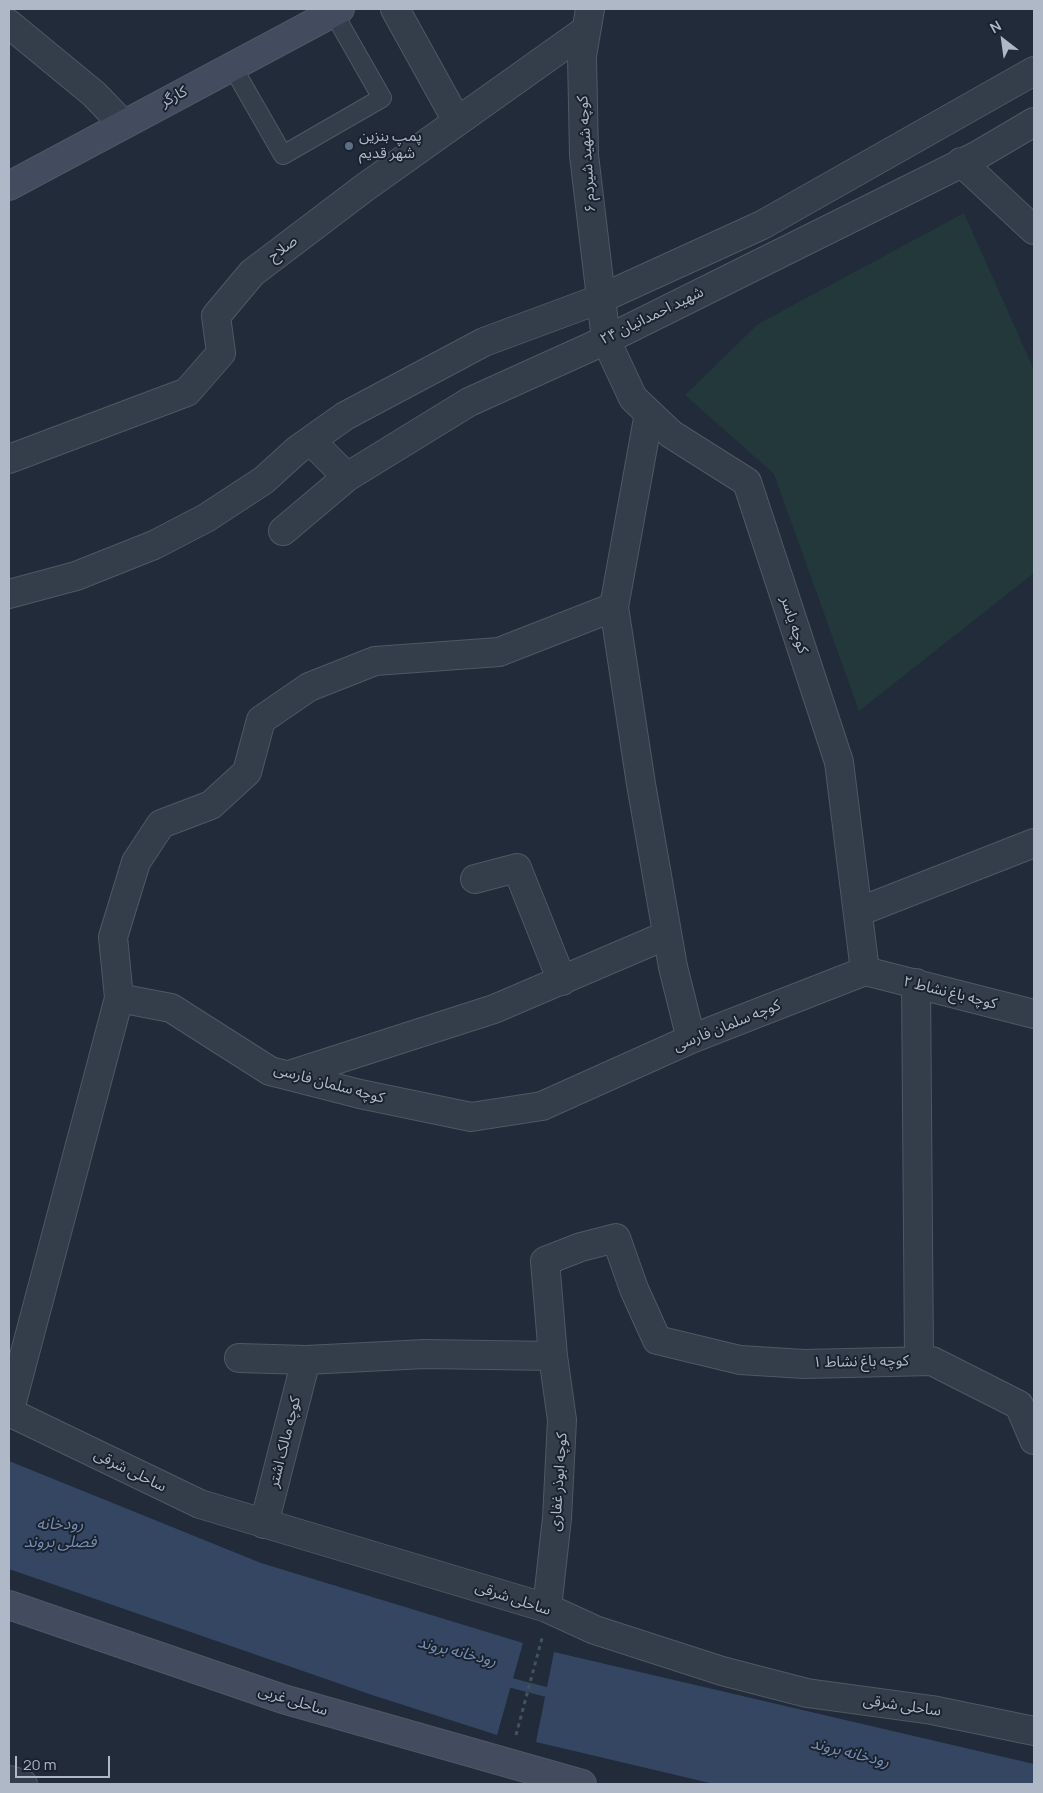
<!DOCTYPE html>
<meta charset="utf-8">
<style>
body{margin:0}
#map{position:relative;width:1043px;height:1793px;overflow:hidden;background:#212b3a;font-family:Manrope,sans-serif}
canvas{display:block}
.frame{position:absolute;inset:0;border:10px solid #afb8c7;pointer-events:none}
.north{position:absolute;left:978px;top:15px;width:50px;height:50px;-webkit-text-stroke:4px #1a222f;paint-order:stroke;rotate:330deg;font-size:14px;font-weight:700;line-height:20px;text-align:center;color:#afb8c7}
.north::after{content:'';display:block;margin:auto;width:18px;height:22px;background:#afb8c7;clip-path:polygon(50% 0,100% 100%,50% 72%,0 100%)}
.scale{position:absolute;left:15px;top:1756px;width:95px;height:22px;box-sizing:border-box;border:2px solid #afb8c7;border-top:0;padding-left:6px;font-size:15px;line-height:18px;white-space:nowrap;color:#afb8c7;-webkit-text-stroke:4px #1a222f;paint-order:stroke}
</style>
<div id="map">
<canvas width="1043" height="1793"></canvas>
<div class="frame"></div>
<div class="north">N</div>
<div class="scale">20 m</div>
</div>
<script>
const context = document.querySelector('canvas').getContext('2d');
context.lineJoin = 'round';
function paint(path, color) {
  context.fillStyle = color;
  context.fill(path, 'evenodd');
}
function strokePath(path, color, width, dash) {
  context.strokeStyle = color;
  context.lineWidth = width;
  context.lineCap = dash ? 'butt' : 'round';
  context.setLineDash(dash || []);
  context.stroke(path);
}
function drawText(font, color, halo, rows, align = 'center') {
  context.font = font + ' Manrope,"Noto Sans Arabic",sans-serif';
  context.lineWidth = 4;
  context.setLineDash([]);
  context.textBaseline = 'middle';
  context.strokeStyle = halo;
  context.fillStyle = color;
  for (const [text, x, y, turn = 0] of rows) {
    context.save();
    context.translate(x, y);
    context.rotate((+turn || 0) * Math.PI / 180);
    context.textAlign = isNaN(turn) ? turn : align;
    if (halo) context.strokeText(text, 0, 0);
    context.fillText(text, 0, 0);
    context.restore();
  }
}
const green = new Path2D(`
 M964,213L1034,370V573L859,711L774,474L685,395L758,324Z`);
const water = new Path2D(`
 M9,1461L261,1563L523,1643L497,1735L372,1695L9,1569Z
 M554,1652L1034,1764V1784H714L536,1742Z`);
const stream = new Path2D(`
 M500,1680L558,1695`);
const path = new Path2D(`
 M516,1735L542,1638`);
const lane = new Path2D(`
 M232,66L283,155L382,98L333,12`);
const street = new Path2D(`
 M395,9L457,121
 M590,9L582,56L584,155L606,340L633,398L671,434L747,482L839,762L865,971
 M9,24L94,94L123,124
 M961,162L1034,230
 M649,413L614,607L641,784L673,967L691,1039
 M311,441L347,477
 M9,459L187,392L221,353L216,316L252,273L364,188L586,30
 M283,531L347,477L469,402L606,340L978,155L1034,122
 M9,594L76,576L154,545L206,518L264,480L297,450L345,416L484,342L600,299L762,225L1034,71
 M475,879L517,868L562,981
 M858,912L1034,843
 M865,971L1034,1014
 M916,983L919,1361
 M119,998L113,937L136,862L161,824L211,805L247,772L261,720L309,687L375,661L499,652L614,607
 M289,1075L494,1009L667,935
 M239,1358L306,1360L425,1354L553,1356L545,1261L581,1247L616,1238L634,1289L657,1340L740,1360L804,1364L932,1361L1019,1405L1034,1440
 M9,1412L200,1504L547,1608L595,1630L722,1671L807,1693L932,1710L1034,1731
 M9,1413L119,998L171,1008L270,1071L360,1094L471,1117L542,1106L691,1039L865,971
 M264,1524L306,1360
 M547,1608L557,1518L562,1420L553,1356
 M9,1780L23,1784`);
const secondary = new Path2D(`
 M9,186L340,9
 M9,1605L283,1699L582,1784`);
const markers = [
 [349,146,5,"#5c6f8a"]
];
const streetNames = [
 ["کارگر",174,97,-28],
 ["کوچه شهید شیردم ۶",587,154,-94],
 ["صلاح",283,249,-37],
 ["شهید احمدانیان ۲۴",652,316,-26],
 ["کوچه یاسر",794,625,72],
 ["کوچه باغ نشاط ۲",950,993,14],
 ["کوچه سلمان فارسی",727,1026,-22],
 ["کوچه سلمان فارسی",329,1084,15],
 ["کوچه باغ نشاط ۱",861,1362,-1],
 ["کوچه مالک اشتر",285,1442,-76],
 ["ساحلی شرقی",130,1471,26],
 ["کوچه ابوذر غفاری",559,1482,-86],
 ["ساحلی شرقی",513,1599,18],
 ["ساحلی غربی",293,1701,17],
 ["ساحلی شرقی",902,1706,8]
];
const poiNames = [
 ["پمپ بنزین",359,137],
 ["شهر قدیم",359,154]
];
const waterNames = [
 ["رودخانه",60,1525],
 ["فصلی بروند",60,1543],
 ["رودخانه بروند",457,1652,14],
 ["رودخانه بروند",850,1753,14]
];
paint(green, '#23383b');
paint(water, '#344662');
strokePath(stream, '#344662', 10);
strokePath(lane, '#4f5865', 20);
strokePath(street, '#4f5865', 30);
strokePath(secondary, '#4f5865', 30);
strokePath(path, '#405558', 3, [4, 4]);
strokePath(lane, '#343d4a', 18);
strokePath(street, '#343d4a', 28);
strokePath(secondary, '#424c5e', 28);
for (const [x, y, r, color] of markers) {
  const dot = new Path2D();
  dot.arc(x, y, r, 0, 2 * Math.PI);
  context.fillStyle = color;
  context.fill(dot);
  strokePath(dot, '#1a222f', 2);
}
drawText('15px', '#afb8c7', '#1a222f', streetNames);
drawText('15px', '#afb8c7', '#1a222f', poiNames, 'left');
drawText('italic 16px', '#768db0', '#1a222f', waterNames);
</script>
